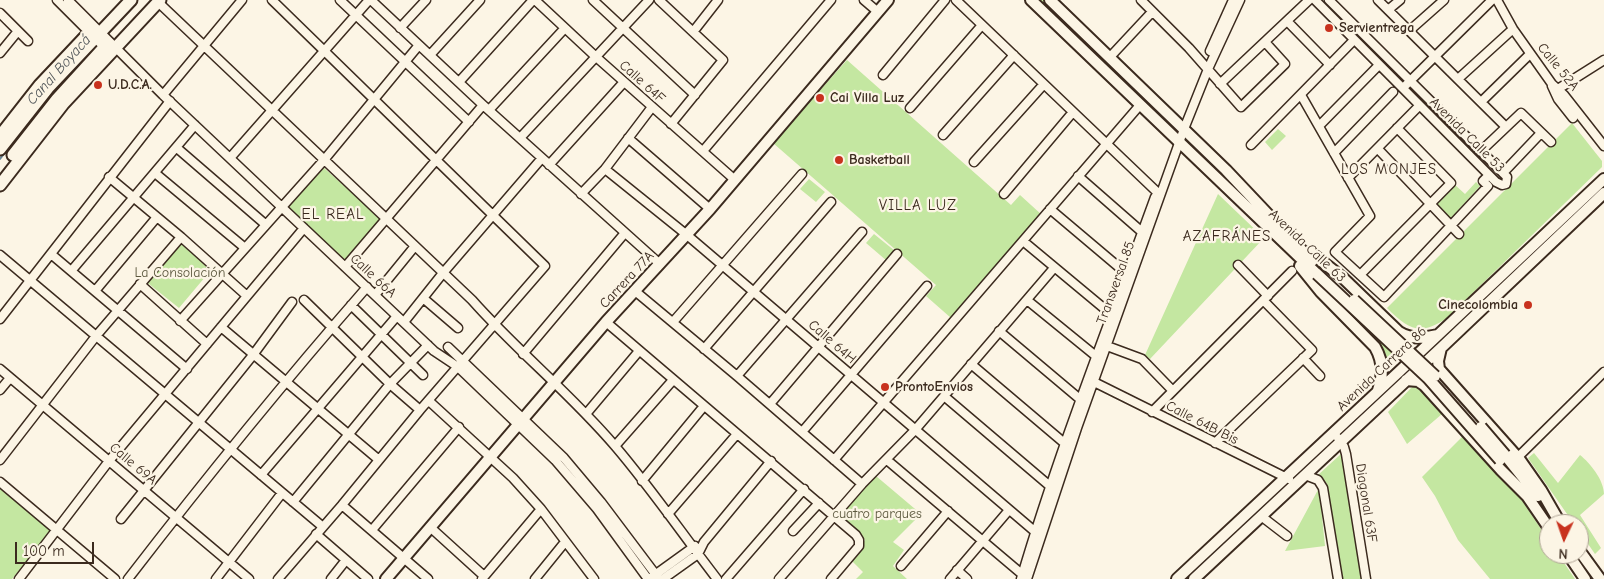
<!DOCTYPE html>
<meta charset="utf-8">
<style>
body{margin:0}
#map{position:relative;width:1604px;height:579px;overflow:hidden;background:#fcf5e5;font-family:"Comic Neue",sans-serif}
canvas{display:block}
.north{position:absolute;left:1539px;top:514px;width:50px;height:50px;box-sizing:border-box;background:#fcf5e5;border:1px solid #afa495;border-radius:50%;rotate:183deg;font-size:14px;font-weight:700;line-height:20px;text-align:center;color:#3b2a1e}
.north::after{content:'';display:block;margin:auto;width:18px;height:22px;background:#c8321e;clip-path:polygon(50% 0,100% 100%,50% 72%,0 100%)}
.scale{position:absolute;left:15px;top:542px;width:79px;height:22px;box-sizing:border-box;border:2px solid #3b2a1e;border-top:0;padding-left:6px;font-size:15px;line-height:18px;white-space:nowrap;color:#3b2a1e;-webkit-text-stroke:4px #fcf5e5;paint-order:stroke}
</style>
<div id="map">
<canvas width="1604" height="579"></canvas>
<div class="north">N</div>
<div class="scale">100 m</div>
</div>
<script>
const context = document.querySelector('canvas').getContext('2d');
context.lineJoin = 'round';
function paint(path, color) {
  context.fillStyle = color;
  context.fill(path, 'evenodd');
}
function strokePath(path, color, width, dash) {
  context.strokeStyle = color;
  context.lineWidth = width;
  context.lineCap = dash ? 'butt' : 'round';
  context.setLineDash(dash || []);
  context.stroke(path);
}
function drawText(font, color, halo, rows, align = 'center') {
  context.font = font + ' "Comic Neue",sans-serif';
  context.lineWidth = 4.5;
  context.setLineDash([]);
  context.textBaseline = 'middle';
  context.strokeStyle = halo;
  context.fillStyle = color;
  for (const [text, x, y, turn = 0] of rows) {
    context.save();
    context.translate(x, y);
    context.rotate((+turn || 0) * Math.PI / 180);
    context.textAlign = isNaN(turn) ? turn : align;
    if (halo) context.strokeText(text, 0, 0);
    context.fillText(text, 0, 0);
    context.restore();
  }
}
const green = new Path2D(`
 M1036,0H1044L1169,120L1168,122L1150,105L1137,96Z
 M847,60L1011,205L1020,195L1042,215L951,318L926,296L936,285L773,143Z
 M1572,123L1602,161V167L1447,318C1420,336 1409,330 1387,308Z
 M1278,129L1286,136L1272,150L1265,142Z
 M323,167L381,219L345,262L288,207Z
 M809,179L825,192L816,202L800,189Z
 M1476,182L1480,186L1450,219L1435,205L1454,184L1465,194Z
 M1218,194L1264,238L1150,359L1145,355Z
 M874,234L895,251L887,261L866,243Z
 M178,241L211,270L179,308L144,280Z
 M1312,275L1395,353L1385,363Z
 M1412,387H1418L1442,414L1407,444L1388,412Z
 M1462,437L1519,496L1549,541V554H1558L1575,579H1490L1458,540L1435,496L1422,477Z
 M1342,453L1363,579H1341L1327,484L1322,477L1318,475Z
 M1534,453L1558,483L1580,455C1590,463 1604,480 1604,494L1580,515L1601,548L1595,554L1579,531V524H1574L1528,458Z
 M876,476L921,514L893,542L904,550L893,566L907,579H856L863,572L851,560L865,540L837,514Z
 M0,486L53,528L12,579H0Z
 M1319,488L1325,546L1285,551Z`);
const stream = new Path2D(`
 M0,159L17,137`);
const minor = new Path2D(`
 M57,0L107,50
 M68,0L163,95L434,351L458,367L555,460L597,509L648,579
 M272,0L545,266L420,410L342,505L278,579
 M340,0L469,122
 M371,0L483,105L660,264
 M535,0L595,56L735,180
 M593,0L695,95
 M659,0L723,60L671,124
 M864,0L878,12
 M956,0L1157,192
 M1141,0L1189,48L1241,107L1285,64L1265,42
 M1315,0L1496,182L1502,185L1506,184L1507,177L1503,173L1329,0
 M1378,0L1506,127
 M1497,0L1513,29L1552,84L1564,95L1604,146
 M158,2L472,300C517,351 571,394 615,446C651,488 683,535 717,579
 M1388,10L1400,0
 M0,13L28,41
 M1287,21L1330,65
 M400,28L426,0
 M1409,31L1444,0
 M693,32L718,0
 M1210,51L1233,0
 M0,53L18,31
 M430,55L480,0
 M1110,57L1152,12
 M883,75L945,0
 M1458,79L1513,29
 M459,82L533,0
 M1220,84L1309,0
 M1406,85L1492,0
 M1552,86L1558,99L1573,118
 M1558,89L1604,60
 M163,95L242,0
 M1301,95L1370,216L1335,252L1384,297L1488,186L1483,181L1489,175
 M1481,102L1530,54
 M910,108L982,25
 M489,110L565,28
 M1319,126L1379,65
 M943,135L1014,55
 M520,138L649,0
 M628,138L710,209
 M1251,145L1354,40
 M177,148L265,224
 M1378,149L1459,234
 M703,151L831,0
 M1481,151L1521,113L1551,142
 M1334,153L1393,92
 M230,158L369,0
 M974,162L1044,84
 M549,165L624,82
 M605,169L687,235L1039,535
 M155,173L245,248
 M1503,173L1541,133
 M1078,176L1142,232
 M109,177L181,237L247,296
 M1348,178L1419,106
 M581,194L605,169L652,107
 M1004,194L1073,112
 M1050,209L1127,274
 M1023,241L1112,315
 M51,254L187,369
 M0,255L323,527
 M1238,265L1268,296
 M345,267L483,105
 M72,270L195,125
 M1360,275L1451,183L1397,128
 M140,284L207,344
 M95,291L157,217
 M635,291L737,376L862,484
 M375,295L415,246
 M423,298L458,328
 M304,300L390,384L420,410
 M1027,300L1097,357
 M351,305L423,375
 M0,319L170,101
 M180,321L324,160L419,45
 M404,322L443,273L542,158
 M606,322L856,535L859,540V546L831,579
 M673,322L802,174
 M221,327L379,460
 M999,331L1081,400
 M1107,346L1142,359L1173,391
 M448,347L564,458L601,502L659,579
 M704,349L831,202
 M523,354L624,234
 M1303,358L1320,376
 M971,364L1069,447
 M0,369L249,579
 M737,376L862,232
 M1094,382L1289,479
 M0,390L10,378
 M944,396L1051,487
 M429,401L513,478L541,509L594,579
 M770,404L897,254
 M1152,412L1292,271
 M586,414L639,351
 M802,432L927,286
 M1338,438L1344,447L1346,454L1366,579
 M1215,443L1312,350L1263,300
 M615,446L673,380
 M1518,457L1604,372
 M0,460L96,336L181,237
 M834,460L1140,105
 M887,460L1023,575
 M261,475L397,316
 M1305,475L1318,480L1323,488L1338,579
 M642,481L704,406
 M0,482L115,579
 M293,502L390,384L428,345
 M342,505L428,579
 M668,514L737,434
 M1261,516L1287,536
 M121,519L253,355L292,302
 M430,527L484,576
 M372,530L459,427
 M793,531L819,503
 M316,534L368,579
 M901,566L948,511
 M957,570L967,579
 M652,577L695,546
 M19,579L109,461L304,228
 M128,579C205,479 284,382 367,287
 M216,579L282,493
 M331,579L346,560
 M482,579L541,509
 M535,579L565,542
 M663,579L698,554L704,542L771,461
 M726,579L804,489
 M779,579L862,484L915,430L1054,268
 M950,579L1009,510
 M1021,579C1059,450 1109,324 1155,197
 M1027,579L1077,428L1184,129L1208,69L1240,0`);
const major = new Path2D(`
 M1031,0L1317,274
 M1050,0L1226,170L1312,261
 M1310,252L1343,278L1399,332C1412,340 1424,338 1438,335
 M1300,266L1321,292L1375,347C1383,361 1384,375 1378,390
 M1441,348L1438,361L1439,369L1520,460L1541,490L1560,523
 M1406,380L1418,381L1424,385L1501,470L1529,498
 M1505,455L1538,496
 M1525,493L1549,528
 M1579,550L1600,579
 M1568,554L1585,579
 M386,579L606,322L710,209L888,0
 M1177,579C1320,446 1462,313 1604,179
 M1194,579L1441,348L1604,193`);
const highway = new Path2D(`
 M0,136L40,85L89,33
 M0,149L48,88L131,0
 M13,155L57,99L108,43
 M0,185L63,104L160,0`);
const majorBridge = new Path2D(`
 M1317,274L1428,378L1500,460
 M1354,300L1435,376
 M1481,427L1505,455`);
const markers = [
 [1329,28,5,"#c8321e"],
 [98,85,5,"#c8321e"],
 [820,98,5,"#c8321e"],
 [839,160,5,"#c8321e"],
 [1528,305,5,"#c8321e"],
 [885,387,5,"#c8321e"]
];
const poiNames = [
 ["Servientrega",1339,28],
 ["U.D.C.A.",108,85],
 ["Cai Villa Luz",830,98],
 ["Basketball",849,160],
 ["Cinecolombia",1518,305,"right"],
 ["ProntoEnvios",895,387]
];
const streetNames = [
 ["Calle 52A",1558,67,51],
 ["Calle 64F",642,82,42],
 ["Avenida Calle 53",1467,135,45],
 ["Avenida Calle 63",1307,246,43],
 ["Calle 66A",373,276,43],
 ["Carrera 77A",627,280,-47],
 ["Transversal 85",1116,283,-70],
 ["Calle 64H",832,342,41],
 ["Avenida Carrera 86",1382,369,-43],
 ["Calle 64B Bis",1202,423,27],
 ["Calle 69A",133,464,40],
 ["Diagonal 63F",1366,503,81]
];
const parkNames = [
 ["La Consolación",180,273],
 ["cuatro parques",877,514]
];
const waterNames = [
 ["Canal Boyacá",59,70,-48]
];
const neighbourhoodNames = [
 ["LOS MONJES",1389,170],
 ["VILLA LUZ",918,206],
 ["EL REAL",333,215],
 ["AZAFRÁNES",1227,237]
];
paint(green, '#c4e7a1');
strokePath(stream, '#688495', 2);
strokePath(minor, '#3b2a1e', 11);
strokePath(major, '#3b2a1e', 14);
strokePath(highway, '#3b2a1e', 15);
strokePath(minor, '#fcf5e5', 8);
strokePath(major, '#fcf5e5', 10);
strokePath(highway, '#fcf5e5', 11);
strokePath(majorBridge, '#3b2a1e', 14, []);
strokePath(majorBridge, '#fcf5e5', 10);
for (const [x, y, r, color] of markers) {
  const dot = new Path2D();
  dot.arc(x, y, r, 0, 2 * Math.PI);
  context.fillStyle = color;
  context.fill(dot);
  strokePath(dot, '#fcf5e5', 2);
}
drawText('bold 14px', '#3b2a1e', '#fcf5e5', poiNames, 'left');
drawText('14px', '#3b2a1e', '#fcf5e5', streetNames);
drawText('14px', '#5d593f', '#fcf5e5', parkNames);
drawText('italic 15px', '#52575a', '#fcf5e5', waterNames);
context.letterSpacing = '1px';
drawText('15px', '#3b2a1e', '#fcf5e5', neighbourhoodNames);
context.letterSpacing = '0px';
</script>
